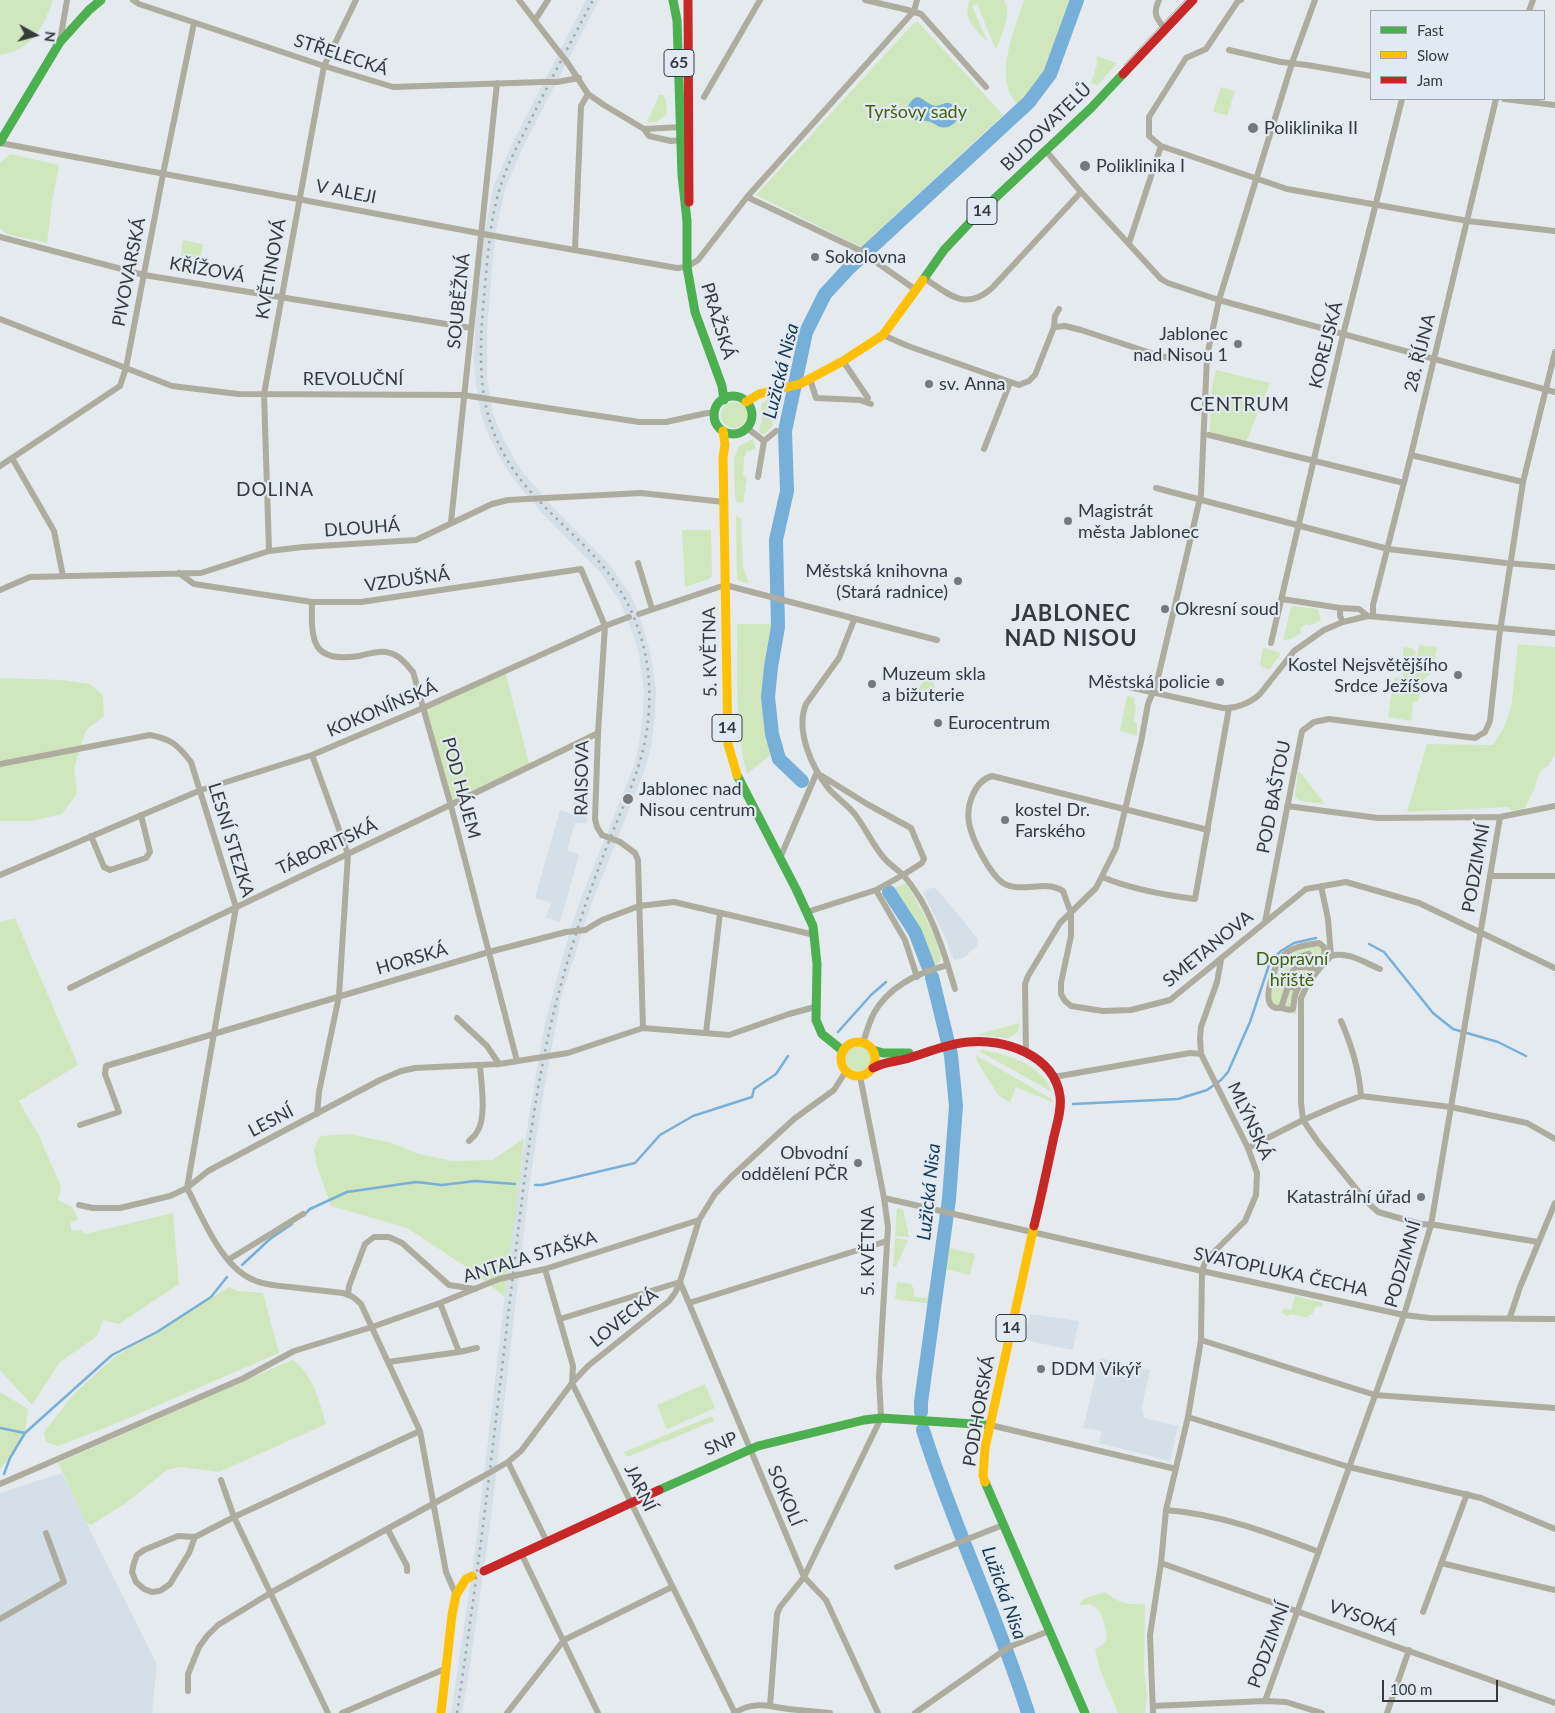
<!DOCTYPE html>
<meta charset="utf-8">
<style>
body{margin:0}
#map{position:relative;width:1555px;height:1713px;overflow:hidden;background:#e5eaee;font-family:Lato,sans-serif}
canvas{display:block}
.legend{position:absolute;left:1370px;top:10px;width:175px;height:90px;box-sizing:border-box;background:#e1eaf2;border:1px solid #9da4aa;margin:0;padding:6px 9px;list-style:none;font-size:15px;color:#373a3d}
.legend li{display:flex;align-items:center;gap:10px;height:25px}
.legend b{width:25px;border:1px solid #9da4aa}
.north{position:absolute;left:10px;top:10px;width:50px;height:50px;-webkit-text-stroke:4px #e1eaf2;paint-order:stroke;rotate:97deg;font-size:14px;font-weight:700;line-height:20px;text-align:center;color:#373a3d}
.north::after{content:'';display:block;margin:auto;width:18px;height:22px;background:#373a3d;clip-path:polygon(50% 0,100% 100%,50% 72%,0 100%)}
.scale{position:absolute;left:1382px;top:1680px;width:116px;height:22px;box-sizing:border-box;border:2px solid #373a3d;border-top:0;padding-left:6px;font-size:15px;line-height:18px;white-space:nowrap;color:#373a3d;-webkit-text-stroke:4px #e1eaf2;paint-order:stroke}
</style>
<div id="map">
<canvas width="1555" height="1713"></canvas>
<ul class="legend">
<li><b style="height:6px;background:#4caf50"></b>Fast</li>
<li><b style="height:6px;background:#ffc107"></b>Slow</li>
<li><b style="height:6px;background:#c62828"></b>Jam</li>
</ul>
<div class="north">N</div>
<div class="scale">100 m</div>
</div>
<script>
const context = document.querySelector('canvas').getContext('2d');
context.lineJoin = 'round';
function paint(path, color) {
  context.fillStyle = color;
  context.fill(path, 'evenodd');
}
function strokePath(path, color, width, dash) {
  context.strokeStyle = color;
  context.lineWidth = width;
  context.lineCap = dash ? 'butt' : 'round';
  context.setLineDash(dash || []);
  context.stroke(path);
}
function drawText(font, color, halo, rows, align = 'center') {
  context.font = font + ' Lato,sans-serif';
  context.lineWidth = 4.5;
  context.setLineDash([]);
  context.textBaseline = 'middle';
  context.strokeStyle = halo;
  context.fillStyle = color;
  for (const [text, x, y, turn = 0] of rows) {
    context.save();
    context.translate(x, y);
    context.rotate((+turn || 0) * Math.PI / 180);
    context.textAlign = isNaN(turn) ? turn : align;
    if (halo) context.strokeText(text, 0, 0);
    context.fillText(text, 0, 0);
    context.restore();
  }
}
const built = new Path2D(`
 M586,0H599L522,149L505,189L495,236L487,328V378L492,411L497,424L504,440L520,469L551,505L610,565L631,596L639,614L650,651L656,690L655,714L651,746L645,769L591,905L561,997L543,1095L529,1187L491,1518L468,1679L462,1713H451L474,1560L518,1185L539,1056L545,1023L570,930L580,901L634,766L639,744L643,713L644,691L639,654L633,634L620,602L601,573L542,513L511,476L493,445L486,428L481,413L475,379L474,358L475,328L484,234L494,185L512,144Z
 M573,790L588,791L587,823H575L567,850L579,855L560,922L546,918L551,903L535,898L560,810L573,814Z
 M933,887L937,889L978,939L977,946L963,958L954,960L945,937L923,892Z
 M1030,1314L1079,1321L1073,1350L1024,1340Z
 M1100,1358L1150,1370L1142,1406L1144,1418L1178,1426L1170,1461L1099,1443L1102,1431L1083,1428Z
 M62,1473L157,1665L152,1713H0V1493Z`);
const green = new Path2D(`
 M0,0H53C43,28 32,50 0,55Z
 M970,0H1004C1013,14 1001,35 996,50L977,4L972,6L988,42C976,30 961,18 970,0Z
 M1024,0H1073C1058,41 1049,72 1021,107C990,82 1015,30 1024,0Z
 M918,22L1003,115L861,247L756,195L914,23Z
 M1097,56L1117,63L1098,85L1091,83L1098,61L1096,60Z
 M1221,87L1235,91L1227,116L1213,111Z
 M659,95H663L666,100L667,114L657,122H647Z
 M10,154L59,165L52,202L47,243L7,234L0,229V163Z
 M183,240L203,244L197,276L178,273Z
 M1216,370L1270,383L1246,442L1210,432L1212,386Z
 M768,398L773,426L765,434H761L759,431L762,419L761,405Z
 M721 415a13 13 0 1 1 26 0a13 13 0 1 1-26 0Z
 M753,439L756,449L747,451L744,458L743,476L747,477L743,503L737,502L735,498L734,458L739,446Z
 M736,516L741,518L743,568L749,584L739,581L737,579Z
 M682,530H711L712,576L709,579L685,587Z
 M1293,606L1318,609L1321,620L1309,626L1306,624L1300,629L1301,633L1291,639L1283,640L1291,607Z
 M737,624H774L762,693L772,754L747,774C734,725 738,673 737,624Z
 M1518,644L1555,647V754L1548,766L1542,769L1537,778L1535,787L1525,808L1512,811L1508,807L1407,812L1427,744L1493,745L1504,727L1511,708Z
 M1419,645L1437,647L1433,672L1424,679L1418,702H1413L1411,721L1388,717L1394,678L1403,677V647L1412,648L1416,653L1413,659L1415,661L1417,659Z
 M1263,647L1280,653V655L1270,669L1263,668L1260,665Z
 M505,671L530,767L451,806L423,708Z
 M0,678L62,680L90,684L103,695L104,716L86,730L74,768L77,794L62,814L31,821H0Z
 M924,680L933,682L936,692C928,695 916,703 908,698L914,692L916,695L920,691L918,689Z
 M1127,695L1135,698L1134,703L1136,705L1134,721L1137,723V736L1120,731Z
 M1298,772H1300L1325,804L1301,801L1295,797Z
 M906,883C917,901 941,942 941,961L931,967L917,934L889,890Z
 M15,918L78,1065L19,1101L40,1138L61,1187L58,1200L72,1207L78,1220L71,1222V1230H81L85,1234L173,1213L179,1284L119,1324L103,1320L97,1336L59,1363L32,1405L0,1370V922Z
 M1322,940L1329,953L1299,991L1297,997L1296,1014L1277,1010L1268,1006C1265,996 1266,988 1269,979C1279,946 1291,946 1322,940Z
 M1020,1023L1018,1032L1008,1038L976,1035Z
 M846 1058a13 13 0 1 1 26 0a13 13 0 1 1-26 0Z
 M981,1050C1007,1054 1042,1064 1052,1092L979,1051Z
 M976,1055L1050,1098L1054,1103L1016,1087L1010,1103L998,1095L977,1061Z
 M349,1134L392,1143L419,1154L452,1161L493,1160L524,1138L505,1297L471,1270L407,1228L331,1206L317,1166L314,1149L320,1136Z
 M897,1208L903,1209L909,1237L895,1236Z
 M895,1238L908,1240L896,1267H893Z
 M945,1247L975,1254L970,1275L942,1268Z
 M897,1282L911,1284L914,1289V1297L927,1298L929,1290L932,1291L931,1304L895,1299Z
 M229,1287L238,1291L263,1293L279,1353L117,1423L58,1446L46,1442L44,1432L72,1396L113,1358Z
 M1295,1296L1323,1303L1322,1307L1316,1306L1312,1315H1309L1308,1318L1291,1314L1287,1316L1282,1313L1284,1308L1291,1310Z
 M292,1360C312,1371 320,1403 326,1424L219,1472L181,1467L167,1470L126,1503L91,1525L86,1522L58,1463Z
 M705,1384L715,1408L667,1429L657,1405Z
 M0,1392L28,1409L25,1433L10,1458L0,1469Z
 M712,1416L714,1421L627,1457L624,1452Z
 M1105,1592C1119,1603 1127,1605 1145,1604L1144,1671L1147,1696L1145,1713H1118L1100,1670L1095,1649L1103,1645L1107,1639C1106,1629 1103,1609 1092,1605C1088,1604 1083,1605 1079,1606L1083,1599Z`);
const water = new Path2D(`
 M917,97C924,98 926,103 932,105C944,109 947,92 960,115C956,123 948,131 938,126C938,126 931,122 931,122C922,119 916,123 908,116C905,108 910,100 917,97Z`);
const stream = new Path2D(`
 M1369,944L1384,952L1433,1013L1453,1029L1498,1042L1526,1056
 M838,1032L871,995L886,982
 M1073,1104L1178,1099L1207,1090L1221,1080L1228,1072L1250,1022L1270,962L1281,951L1294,943L1316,938
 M535,1185H542L635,1163L660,1135L693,1116L752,1097L754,1089L776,1074L788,1056
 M304,1215L310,1209L347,1192L416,1182L442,1185L475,1181L515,1184
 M242,1265L270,1239L292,1224
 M0,1428L25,1433
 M4,1474L10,1458L25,1433L112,1355L157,1332L211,1297L227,1277`);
const river = new Path2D(`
 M802,781L779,759L772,734L768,697L771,667L778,627L776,540L787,491L785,431L806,332L825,294L849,268L1029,102L1050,74L1077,0
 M889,892L915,932L928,966
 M921,1412V1402L949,1199L956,1106L951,1055L932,977
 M923,1430C953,1526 998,1617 1028,1713`);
const street = new Path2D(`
 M133,0L139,4L324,66L393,87L543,82
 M519,0L559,52
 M865,0L904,9L921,14L986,87
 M1159,0C1152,14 1157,19 1166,30
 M1241,0L1238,1L1206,49L1186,58L1149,117V136L1161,146L1287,189L1468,221L1555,231
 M1529,11L1533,0
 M535,20L548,0
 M60,41L67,0
 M1229,50L1281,62L1307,65L1371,76
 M567,62L588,94L604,105L644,129L649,136L671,141L683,140
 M557,82L579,78
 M704,97L760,0
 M1504,99L1555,105
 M644,129L682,127
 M0,143L489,235L677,268L687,267L698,260L747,197L914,11L917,0
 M1046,151L1081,192L1161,279L1168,283L1219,300L1555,392
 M747,197L859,250L916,290
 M0,237L144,275L471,328
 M1129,243L1161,146
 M575,250L581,106L588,94
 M924,278C949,294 965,312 992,288L1081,192
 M0,319L172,386L238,394L463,395L639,422H666L707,413H715
 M1054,327L1055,316L1059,309
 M883,335L908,346L1019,385L1029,381L1035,375L1054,327L1065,326L1081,330L1163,357L1207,356
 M843,361L868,398
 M810,379L816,398L860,400L871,404
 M747,428L764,441
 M1209,435L1404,483
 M984,449L1010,383
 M1411,455L1523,482
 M12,458L54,531L63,576
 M0,466L120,386L126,368L163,174L194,23
 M758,477L764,441L776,431
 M1156,488L1388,549L1506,563L1555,567
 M451,522L497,83
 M269,551L264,394L324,66L356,0
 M638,563L652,609
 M179,573L194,584L312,602H361L581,569L605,626L598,733L595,819L597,827L602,835
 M0,590L30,577L201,573L269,551L303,547L416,540L492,504L508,500L641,493L724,502
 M1282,599L1340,608V616L1343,622
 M312,602C311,642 312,663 359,656C367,654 378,651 386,652C399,654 405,663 413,672L451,806L517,1061
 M1340,608L1359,609L1368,616
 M639,614L725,585L937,640
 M1373,615V605L1411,455L1496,99
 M854,620L839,658L806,704C795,731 812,768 829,789C837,798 846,804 854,813C865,827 872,844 884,858C890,865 897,869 903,875C910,882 916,892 921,900C937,928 946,959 955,989
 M1271,643L1343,335L1402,99
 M1129,687L1223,708C1236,709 1250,703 1260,694L1294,651L1324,630L1343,622L1368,616L1555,633
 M312,755L348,854L339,996L319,1092L317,1114
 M0,764L150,735C171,739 178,745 191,762L236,907L187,1188
 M1287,806L1378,818L1500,817L1555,806
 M1208,830L992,776C974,781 966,806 969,823C972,840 990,874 1003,883C1021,894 1045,879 1063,891L1071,913V936L1061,983V994L1065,1001L1071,1006L1103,1011L1131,1010L1170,1000L1306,889L1346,882L1419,903L1555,968
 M91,836L104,867L110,870L146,858L150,852L141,815
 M620,842L635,853L638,860L643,1028
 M780,858L817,772
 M0,875L201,790L312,755L423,708L605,626L629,617
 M1491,876H1555
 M1102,877C1131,889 1164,895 1195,899L1229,708
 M1321,886L1328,919L1331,956C1318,969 1308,981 1301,998V1102L1303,1120L1318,1142L1367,1202L1378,1212L1420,1224L1436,1225L1538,1242
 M876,890L905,940L917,977
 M807,912L876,890L903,875L922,863L924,859L911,828L867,804L822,776
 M1265,922L1302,731L1314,722L1329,719L1475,738L1485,732L1490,721L1499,638L1523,482L1555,352
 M585,930L602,920L639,906L674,902L815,935
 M1319,943L1324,947L1325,953L1300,984L1295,995L1293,1009C1288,1011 1287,1009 1282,1008C1277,1008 1274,1009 1271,1005C1263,996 1276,960 1285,954C1294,946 1307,945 1319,943Z
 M1287,952L1296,967
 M1331,956C1348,951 1365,963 1380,969
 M1292,959L1309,954
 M1271,981L1298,989
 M70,988C245,901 423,820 598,733
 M1281,1008L1293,971L1296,967H1313
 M457,1018L487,1046L499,1064
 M1341,1021C1352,1046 1359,1069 1361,1096
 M706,1033L720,913
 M863,1042C867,1032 869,1022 874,1013C889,986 920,972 948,965
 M1026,1053L1025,984L1028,976L1060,923L1096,888L1116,848L1141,742L1148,704L1157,682L1201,494L1207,356L1219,300L1292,63L1315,0
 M1201,1054L1200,1038L1201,1027L1217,982L1221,960
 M1054,1077L1190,1053L1201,1054L1248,1148L1257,1173L1256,1195L1245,1221L1206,1260L1202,1271L1201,1340L1188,1417L1166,1510L1161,1563L1150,1635L1153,1713
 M80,1125L119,1112L105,1074L106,1066L489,952L566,932
 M469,1141C472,1138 475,1136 477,1132C487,1118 481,1082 480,1065
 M1248,1148L1303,1120L1340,1104L1361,1096L1451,1107L1527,1123L1555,1139
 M187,1188C203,1218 222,1269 256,1281C266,1285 278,1286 290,1287C307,1289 325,1291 343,1293L353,1297L361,1304L420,1431L446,1572L456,1595
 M884,1198L1202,1271L1404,1315L1430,1318L1555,1319
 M79,1205L93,1208H120L170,1196L187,1188L208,1171L380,1080L401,1071L415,1068L499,1064L568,1053L643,1028L729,1035L789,1014L815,1007
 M228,1260L303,1214
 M545,1269L573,1366L572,1383L735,1713
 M680,1282L804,1577L826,1600L878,1713
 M348,1295L349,1286L365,1244L374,1237H389L402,1243L449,1285L475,1289
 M689,1303L887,1241
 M1510,1317L1520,1287L1555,1203
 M560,1319L680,1282
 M1201,1340L1375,1395L1555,1408
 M459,1352L477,1348
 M388,1362L459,1352L440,1303
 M1188,1417L1349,1467L1481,1498L1555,1529
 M990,1425L1176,1469
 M508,1462L547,1542
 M221,1480L234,1517L328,1713
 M0,1484L244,1378L294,1351L372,1327L440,1303L499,1279L545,1269L699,1220
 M1166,1510C1219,1514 1270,1533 1319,1552
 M388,1530L407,1566V1571
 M195,1537L178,1536L144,1550L137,1555L134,1563L132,1572L136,1582L144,1589L152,1592L160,1591L170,1584L189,1553L195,1537L234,1517L420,1431
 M521,1553L598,1713
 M1161,1563L1555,1703
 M1441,1563L1555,1590
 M897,1567L1003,1525
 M1423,1612L1467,1494
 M0,1619L64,1582L46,1533
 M188,1691V1674L199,1647L207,1636L218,1625L272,1592L482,1477L508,1462L521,1451L572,1383L588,1366L669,1301L675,1293L680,1282L699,1220L715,1194L731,1177L794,1119L834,1090L846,1071
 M1265,1701L1404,1315L1431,1225L1500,817
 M770,1706L788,1709L830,1713
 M1153,1706L1265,1701L1286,1702L1322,1713
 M342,1713L447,1668
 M507,1713L564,1640L672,1587
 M734,1713C746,1706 756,1704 770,1706L777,1614L780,1607L804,1577L881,1418L879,1378L888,1227L884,1198L860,1076
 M915,1713L1009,1647L1049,1631
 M1387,1713L1409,1650`);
const fast = new Path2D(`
 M673,0L677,20L682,175L687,221V267L695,312L722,386L724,400
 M0,142L60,42L89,10L101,0
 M923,280L944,250L975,217L1091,108L1123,74
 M714 415a19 19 0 1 1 38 0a19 19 0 1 1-38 0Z
 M737,775L796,889L813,926L817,964L816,1020L822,1034L843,1051
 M873,1050L883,1053H909
 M985,1482L1085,1713
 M659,1490L758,1446L864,1420L881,1418L990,1425`);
const slow = new Path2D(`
 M746,402L759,394L800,384L843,361L883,335L923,280
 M723,431L725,445L723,457L728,744L737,775
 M841 1059a17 17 0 1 1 34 0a17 17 0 1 1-34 0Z
 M985,1482L983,1476L985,1448L1034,1226
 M441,1713L452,1615L456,1595L466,1579L472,1576`);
const jam = new Path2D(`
 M688,0L689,202
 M1123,74L1193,0
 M873,1068C883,1062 894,1062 906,1059C926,1053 946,1044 968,1042C1004,1038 1054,1055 1060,1096C1062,1111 1056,1126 1053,1141C1047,1169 1041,1198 1034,1226
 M484,1571L659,1490`);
const tram = new Path2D(`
 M1124,65L1185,0`);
const rail = new Path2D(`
 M457,1713C477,1581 493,1448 508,1316C520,1219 529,1122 550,1028C564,968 582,911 604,854C623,803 647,763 649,707C652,655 635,603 601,564C577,536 548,513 525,485C474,424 478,360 485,286C488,253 490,220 500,188C507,164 519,143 530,121C550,81 572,40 593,0`);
const streetBridge = new Path2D(`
 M559,52L567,62
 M543,82H557
 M602,835L620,842
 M566,932L585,930`);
const markers = [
 [1253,128,6,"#74787b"],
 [1085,166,6,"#74787b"],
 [815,257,5,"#74787b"],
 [1238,344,5,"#74787b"],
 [929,384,5,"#74787b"],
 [1068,521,5,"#74787b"],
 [958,581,5,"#74787b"],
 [1165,609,5,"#74787b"],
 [1458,675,5,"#74787b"],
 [1220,682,5,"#74787b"],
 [872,684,5,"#74787b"],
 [938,723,5,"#74787b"],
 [628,799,6,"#74787b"],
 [1005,820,5,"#74787b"],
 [858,1163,5,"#74787b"],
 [1421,1197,5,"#74787b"],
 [1041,1369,5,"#74787b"]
];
const shields = [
 [679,63,30],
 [982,211,30],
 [727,728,30],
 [1011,1328,30]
];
const shieldNames = [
 ["65",679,63],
 ["14",982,211],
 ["14",727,728],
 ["14",1011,1328]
];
const streetNames = [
 ["STŘELECKÁ",341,55,18],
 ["BUDOVATELŮ",1046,127,-44],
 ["V ALEJI",346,192,11],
 ["KVĚTINOVÁ",271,269,-80],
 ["KŘÍŽOVÁ",207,270,10],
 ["PIVOVARSKÁ",129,272,-79],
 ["SOUBĚŽNÁ",459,301,-84],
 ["PRAŽSKÁ",718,321,73],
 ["KOREJSKÁ",1326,345,-76],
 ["28. ŘÍJNA",1420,353,-76],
 ["REVOLUČNÍ",353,379],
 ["DLOUHÁ",362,528,-4],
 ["VZDUŠNÁ",407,580,-8],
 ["5. KVĚTNA",710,652,-91],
 ["KOKONÍNSKÁ",382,709,-23],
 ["RAISOVA",582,778,-89],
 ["POD HÁJEM",461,788,75],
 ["POD BAŠTOU",1274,797,-79],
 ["LESNÍ STEZKA",231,840,73],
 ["TÁBORITSKÁ",327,847,-25],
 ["PODZIMNÍ",1476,868,-80],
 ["SMETANOVA",1208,949,-39],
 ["HORSKÁ",412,959,-16],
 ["LESNÍ",271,1121,-28],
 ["MLÝNSKÁ",1250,1121,65],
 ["5. KVĚTNA",868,1251,-90],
 ["ANTALA STAŠKA",530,1257,-17],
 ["PODZIMNÍ",1403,1264,-74],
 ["SVATOPLUKA ČECHA",1281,1272,12],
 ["LOVECKÁ",624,1318,-39],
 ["PODHORSKÁ",979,1411,-80],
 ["SNP",721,1444,-23],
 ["JARNÍ",640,1488,64],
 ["SOKOLÍ",785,1496,67],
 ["VYSOKÁ",1363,1618,20],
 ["PODZIMNÍ",1269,1645,-70]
];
const parkNames = [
 ["Tyršovy sady",916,112],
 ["Dopravní",1292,959],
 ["hřiště",1292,980]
];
const poiNames = [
 ["Poliklinika II",1264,128],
 ["Poliklinika I",1096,166],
 ["Sokolovna",825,257],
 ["Jablonec",1228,334,"right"],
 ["nad Nisou 1",1228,355,"right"],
 ["sv. Anna",939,384],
 ["Magistrát",1078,511],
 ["města Jablonec",1078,532],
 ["Městská knihovna",948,571,"right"],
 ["(Stará radnice)",948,592,"right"],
 ["Okresní soud",1175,609],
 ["Kostel Nejsvětějšího",1448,665,"right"],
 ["Srdce Ježíšova",1448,686,"right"],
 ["Muzeum skla",882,674],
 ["a bižuterie",882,695],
 ["Městská policie",1210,682,"right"],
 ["Eurocentrum",948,723],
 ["Jablonec nad",639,789],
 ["Nisou centrum",639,810],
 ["kostel Dr.",1015,810],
 ["Farského",1015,831],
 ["Obvodní",848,1153,"right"],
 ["oddělení PČR",848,1174,"right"],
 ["Katastrální úřad",1411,1197,"right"],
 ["DDM Vikýř",1051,1369]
];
const waterNames = [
 ["Lužická Nisa",781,371,-76],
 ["Lužická Nisa",929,1192,-84],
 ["Lužická Nisa",1004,1593,70]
];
const neighbourhoodNames = [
 ["CENTRUM",1240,405],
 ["DOLINA",275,490]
];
const districtNames = [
 ["JABLONEC",1071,614],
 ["NAD NISOU",1071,639]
];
paint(built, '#d4dfe8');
paint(green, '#d0e7bd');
paint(water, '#76b0d8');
strokePath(stream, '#76b0d8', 2.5);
strokePath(river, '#76b0d8', 14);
strokePath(street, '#adac9e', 6);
strokePath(fast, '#4caf50', 9);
strokePath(slow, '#ffc107', 9);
strokePath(jam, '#c62828', 9);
strokePath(tram, '#a7a8a0', 1);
strokePath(rail, '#a7a8a0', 2.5, [2.5, 5]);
strokePath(streetBridge, '#adac9e', 6);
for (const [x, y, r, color] of markers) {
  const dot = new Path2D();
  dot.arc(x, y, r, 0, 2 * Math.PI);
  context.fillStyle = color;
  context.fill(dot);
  strokePath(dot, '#e1eaf2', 2);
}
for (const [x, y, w] of shields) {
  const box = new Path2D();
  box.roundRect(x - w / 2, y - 13.5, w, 27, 4);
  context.fillStyle = '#e1eaf2';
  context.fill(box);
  strokePath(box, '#373a3d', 1);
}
drawText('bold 16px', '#373a3d', null, shieldNames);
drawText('18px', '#373a3d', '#e1eaf2', streetNames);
drawText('18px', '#41620c', '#e1eaf2', parkNames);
drawText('18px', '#373a3d', '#e1eaf2', poiNames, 'left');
drawText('italic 19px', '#16384f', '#e1eaf2', waterNames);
context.letterSpacing = '1px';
drawText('19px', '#373a3d', '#e1eaf2', neighbourhoodNames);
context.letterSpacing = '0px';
context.letterSpacing = '1px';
drawText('bold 22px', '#373a3d', '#e1eaf2', districtNames);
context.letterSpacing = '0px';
</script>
